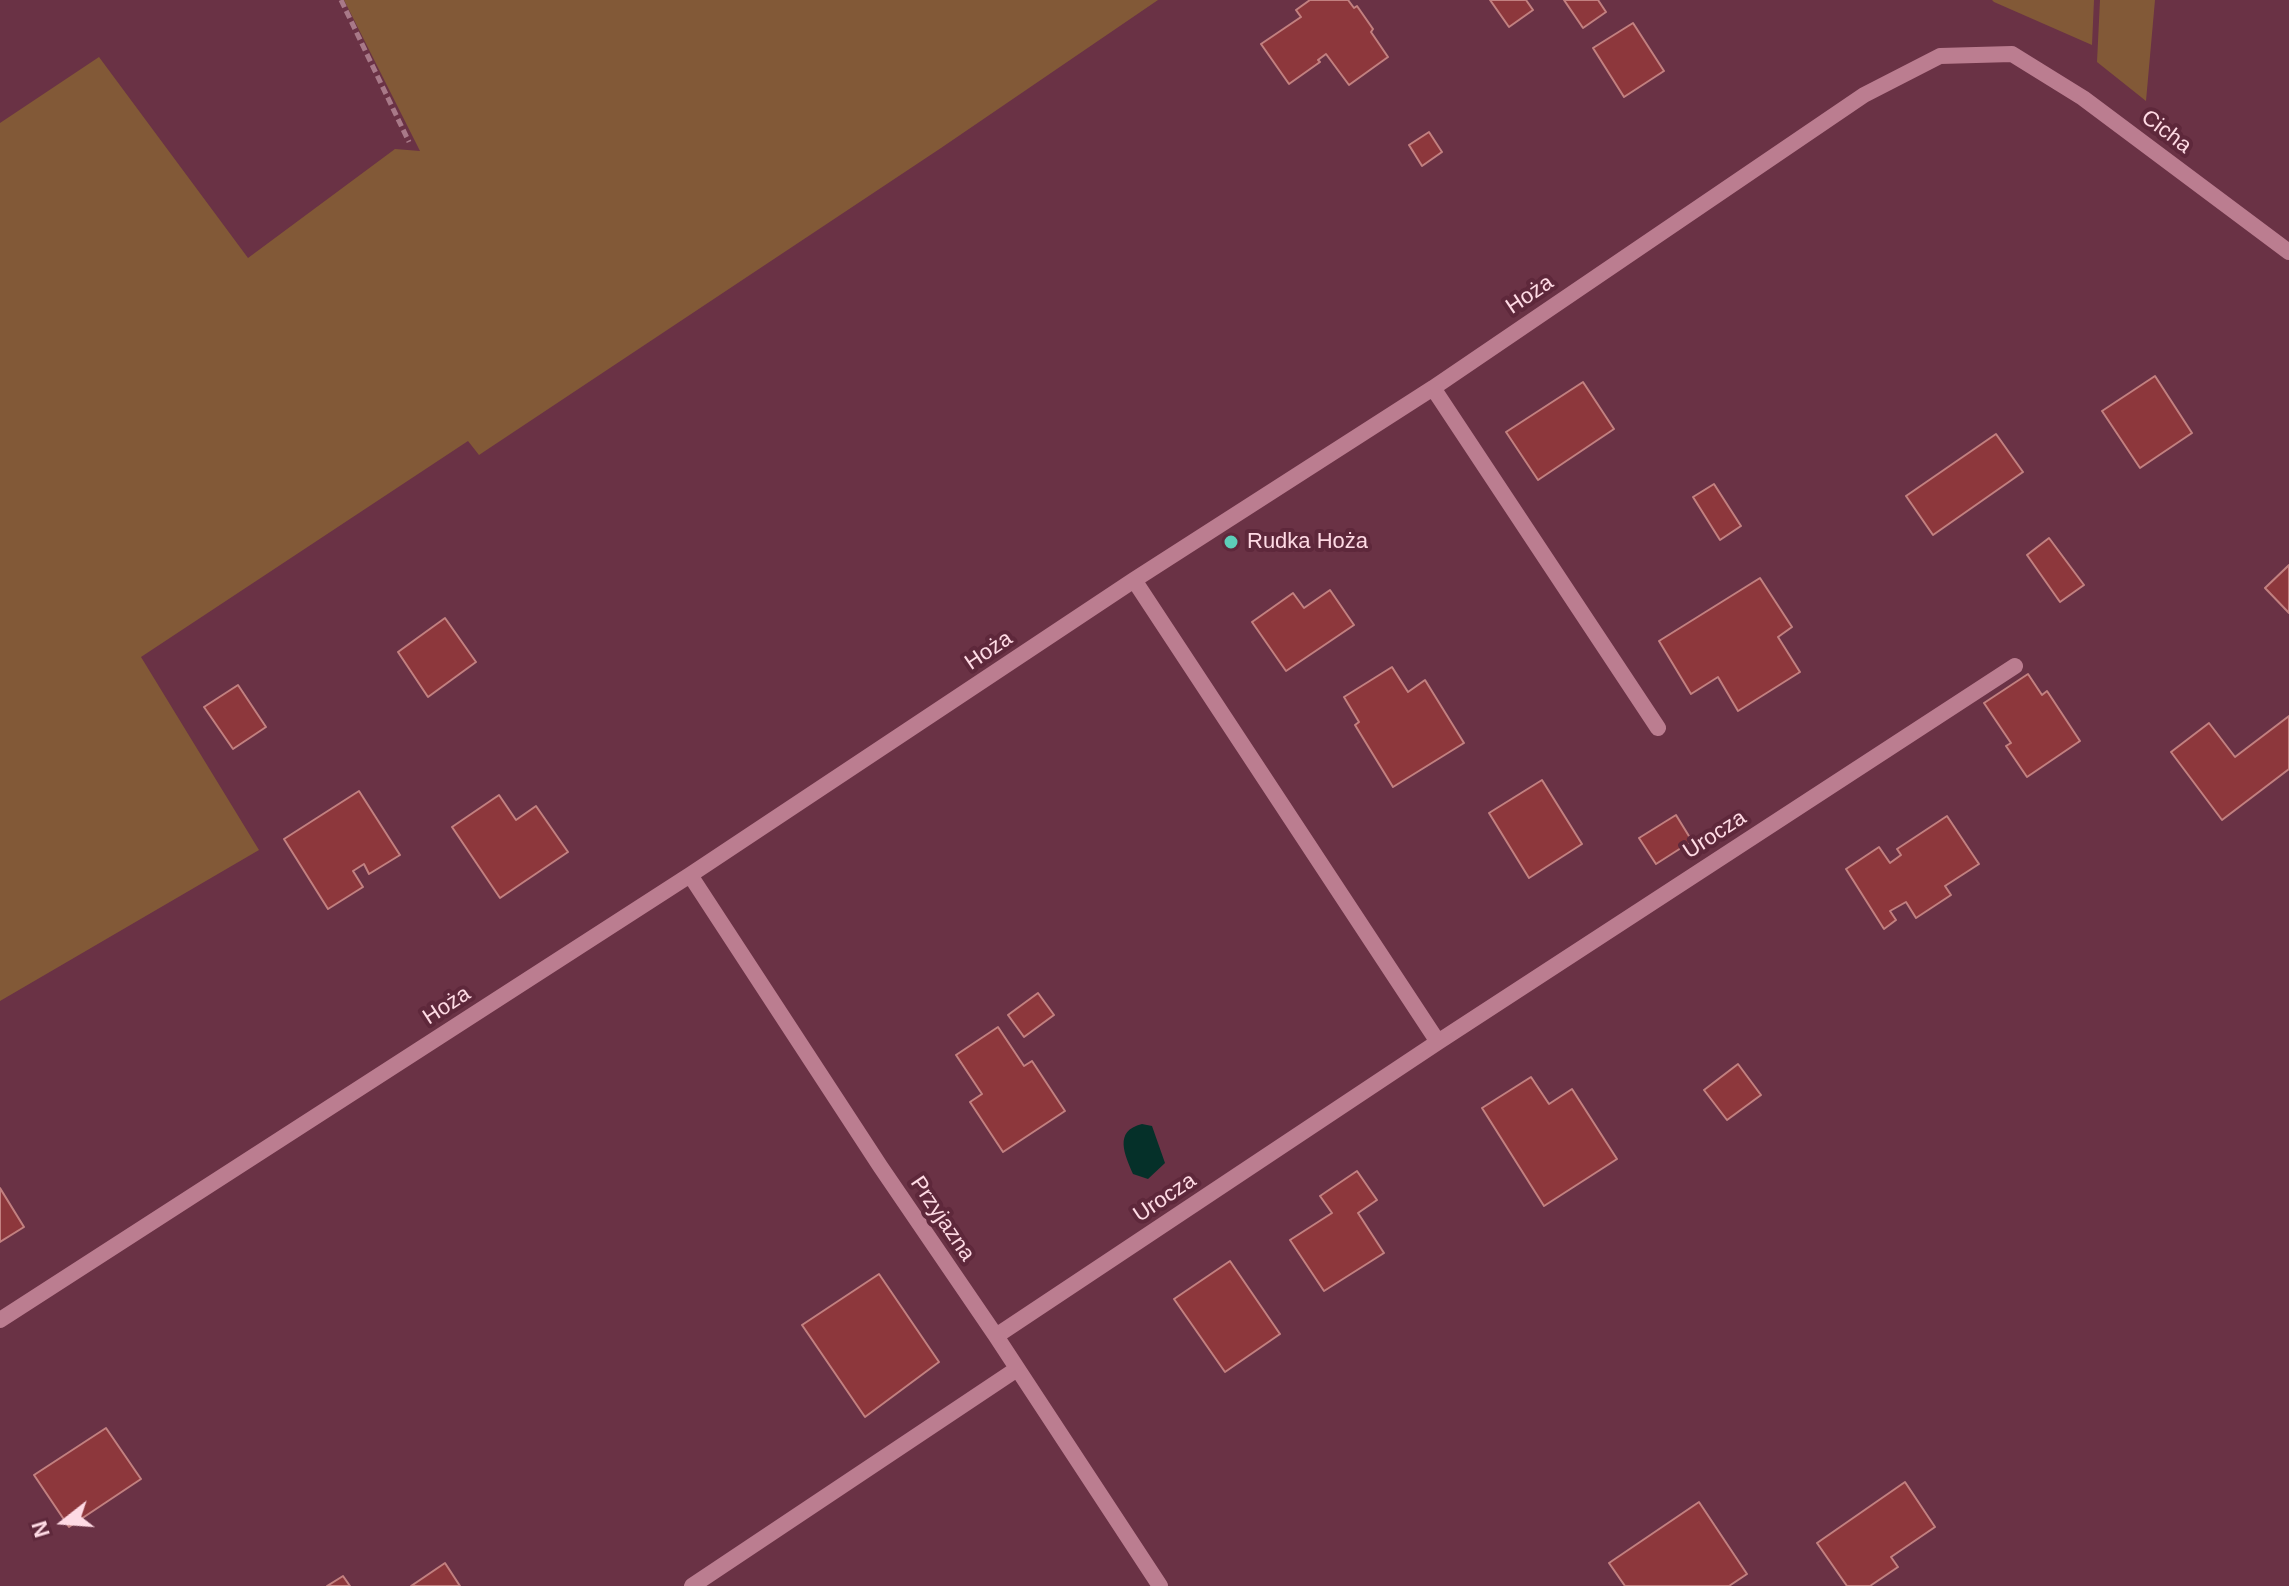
<!DOCTYPE html>
<meta charset="utf-8">
<style>
body{margin:0}
#map{position:relative;width:2289px;height:1586px;overflow:hidden;background:#6a3245;font-family:Arial,sans-serif}
canvas{display:block}
.north{position:absolute;left:24px;top:1482px;width:80px;height:80px;-webkit-text-stroke:6px #5e283b;paint-order:stroke;rotate:253deg;font-size:22px;font-weight:700;line-height:32px;text-align:center;color:#fedae4}
.north::after{content:'';display:block;margin:auto;width:28px;height:36px;background:#fedae4;clip-path:polygon(50% 0,100% 100%,50% 72%,0 100%)}
</style>
<div id="map">
<canvas width="2289" height="1586"></canvas>
<div class="north">N</div>
</div>
<script>
const context = document.querySelector('canvas').getContext('2d');
context.lineJoin = 'round';
function paint(path, color) {
  context.fillStyle = color;
  context.fill(path, 'evenodd');
}
function strokePath(path, color, width, dash) {
  context.strokeStyle = color;
  context.lineWidth = width;
  context.lineCap = dash ? 'butt' : 'round';
  context.setLineDash(dash || []);
  context.stroke(path);
}
function drawText(font, color, halo, rows, align = 'center') {
  context.font = font + ' Arial,sans-serif';
  context.lineWidth = 8;
  context.setLineDash([]);
  context.textBaseline = 'middle';
  context.strokeStyle = halo;
  context.fillStyle = color;
  for (const [text, x, y, turn = 0] of rows) {
    context.save();
    context.translate(x, y);
    context.rotate((+turn || 0) * Math.PI / 180);
    context.textAlign = isNaN(turn) ? turn : align;
    if (halo) context.strokeText(text, 0, 0);
    context.fillText(text, 0, 0);
    context.restore();
  }
}
const green = new Path2D(`
 M344,0H1158L941,148L479,455L468,441L141,657L259,850L0,1001V123L99,57L248,258L395,149L420,151Z
 M1992,0H2094L2092,45L1994,2Z
 M2100,0H2155L2146,101L2097,62Z`);
const water = new Path2D(`
 M1142,1124L1152,1126L1165,1163L1148,1179L1133,1174C1125,1155 1113,1131 1142,1124Z`);
const building = new Path2D(`
 M1310,0H1348L1354,8L1357,6L1373,29L1371,32L1388,57L1349,85L1326,54L1318,60L1320,62L1289,84L1261,44L1301,17L1296,10Z
 M1490,0H1526L1533,10L1509,27Z
 M1564,0H1598L1606,12L1583,28Z
 M1633,23L1664,71L1624,97L1593,48Z
 M1429,132L1442,152L1422,166L1409,145Z
 M2155,376L2192,433L2140,468L2102,411Z
 M1583,382L1614,429L1538,480L1506,432Z
 M1996,434L2023,472L1933,535L1906,496Z
 M1714,484L1741,526L1720,540L1693,497Z
 M2049,538L2084,585L2060,602L2027,555Z
 M2289,565V613L2265,588Z
 M1760,578L1792,627L1778,637L1800,672L1738,711L1718,677L1691,694L1659,641Z
 M1330,590L1354,625L1286,671L1252,622L1293,593L1304,608Z
 M445,618L476,662L428,697L398,652Z
 M1392,667L1408,692L1425,680L1464,743L1393,787L1355,725L1359,722L1344,697Z
 M2028,674L2042,695L2047,691L2080,741L2027,777L2006,746L2011,743L1984,703Z
 M238,685L266,727L233,749L204,707Z
 M2289,716V769L2222,820L2171,752L2209,723L2235,757Z
 M1542,780L1582,844L1529,878L1489,813Z
 M359,791L400,855L369,874L364,864L353,871L363,887L328,909L284,839Z
 M499,795L516,820L536,806L568,852L500,898L452,827Z
 M1676,815L1692,841L1656,864L1639,838Z
 M1947,816L1979,864L1945,886L1951,895L1916,918L1906,902L1890,911L1896,920L1884,929L1846,869L1879,847L1890,863L1901,855L1897,849Z
 M1038,993L1054,1015L1024,1037L1008,1015Z
 M998,1027L1024,1066L1032,1061L1065,1111L1003,1152L970,1102L982,1094L956,1055Z
 M1738,1064L1761,1095L1727,1120L1704,1090Z
 M1531,1077L1549,1104L1572,1089L1617,1159L1544,1206L1482,1108Z
 M1357,1171L1377,1200L1358,1213L1384,1253L1324,1291L1290,1240L1332,1213L1320,1196Z
 M0,1188L24,1227L0,1242Z
 M1230,1261L1280,1334L1225,1372L1174,1299Z
 M879,1274L939,1362L865,1417L802,1325Z
 M106,1428L141,1479L69,1527L34,1475Z
 M1905,1482L1935,1527L1891,1557L1898,1567L1870,1586H1847L1817,1543Z
 M1699,1502L1747,1574L1729,1586H1625L1609,1563Z
 M445,1563L460,1586H411Z
 M343,1576L350,1586H327Z`);
const path = new Path2D(`
 M341,0L409,142`);
const minor = new Path2D(`
 M1433,388L1658,728
 M1134,580L1438,1042
 M690,875L880,1166L996,1336L1160,1586
 M0,1320L690,875L1134,580L1433,388L1864,95L1940,56L2012,54L2083,98L2289,252
 M996,1336L1438,1042L2015,666
 M692,1586L1017,1369`);
const markers = [
 [1231,542,8,"#5dceb9"]
];
const streetNames = [
 ["Cicha",2166,132,37],
 ["Hoża",1530,295,-34],
 ["Hoża",989,651,-34],
 ["Urocza",1715,835,-33],
 ["Hoża",447,1006,-33],
 ["Urocza",1165,1198,-34],
 ["Przyjazna",942,1219,56]
];
const poiNames = [
 ["Rudka Hoża",1247,542]
];
paint(green, '#825937');
paint(water, '#053029');
paint(building, '#8d373c');
strokePath(building, '#c28080', 2);
strokePath(path, '#a87988', 5, [8, 4]);
strokePath(minor, '#bb7d90', 16);
for (const [x, y, r, color] of markers) {
  const dot = new Path2D();
  dot.arc(x, y, r, 0, 2 * Math.PI);
  context.fillStyle = color;
  context.fill(dot);
  strokePath(dot, '#5e283b', 3);
}
drawText('22px', '#fedae4', '#5e283b', streetNames);
drawText('22px', '#fedae4', '#5e283b', poiNames, 'left');
</script>
